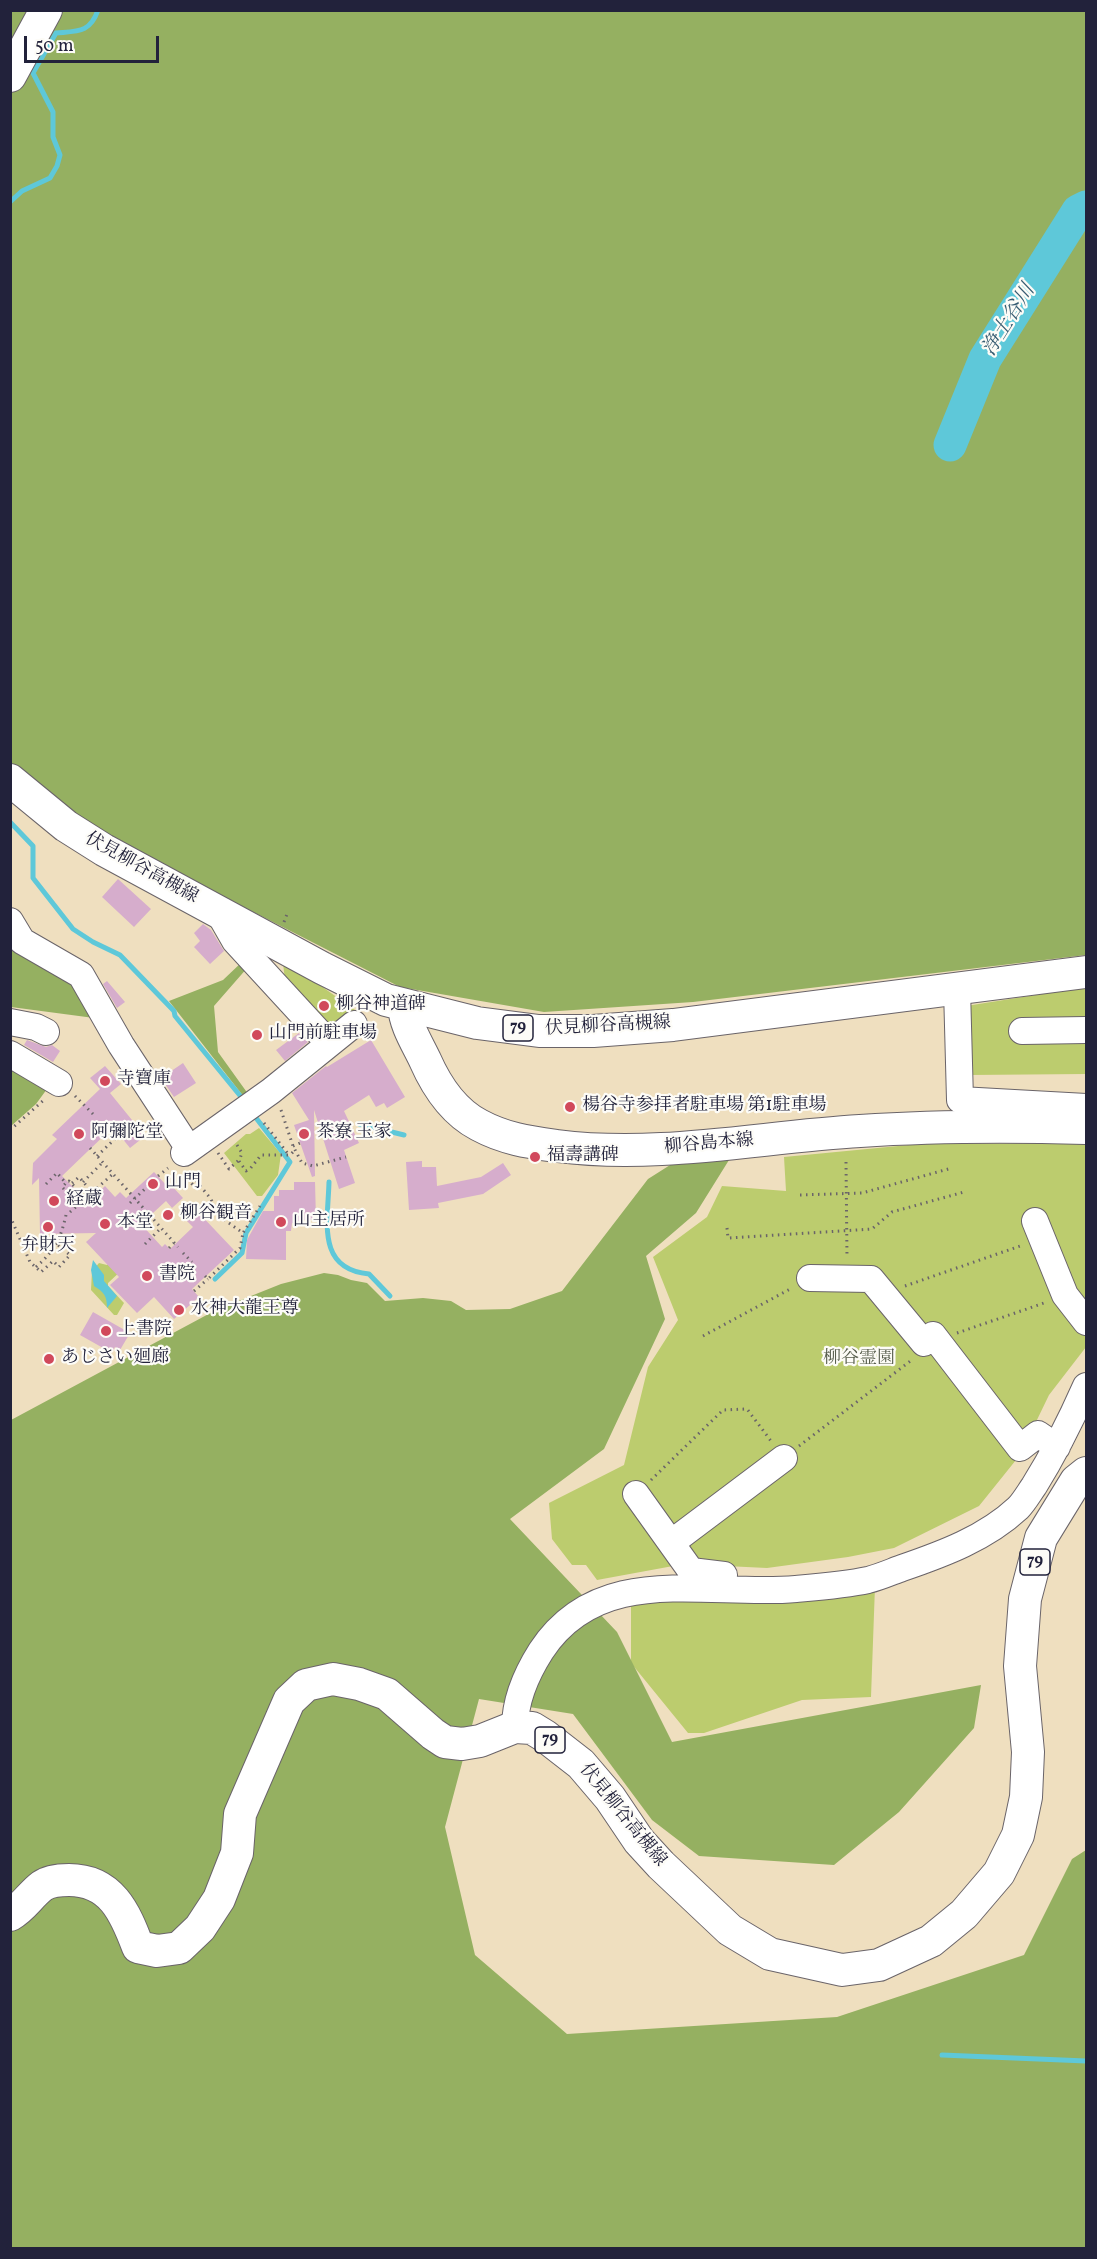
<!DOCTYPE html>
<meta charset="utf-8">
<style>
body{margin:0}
#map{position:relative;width:1097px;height:2259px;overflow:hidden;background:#efdfbf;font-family:Vollkorn,serif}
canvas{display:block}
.frame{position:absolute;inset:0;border:12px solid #22223b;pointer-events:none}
.scale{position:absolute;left:24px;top:36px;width:135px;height:27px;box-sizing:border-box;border:3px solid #22223b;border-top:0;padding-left:8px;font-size:18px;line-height:21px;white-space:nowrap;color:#22223b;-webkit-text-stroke:4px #fdfcf7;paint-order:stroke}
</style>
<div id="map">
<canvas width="1097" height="2259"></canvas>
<div class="frame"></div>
<div class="scale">50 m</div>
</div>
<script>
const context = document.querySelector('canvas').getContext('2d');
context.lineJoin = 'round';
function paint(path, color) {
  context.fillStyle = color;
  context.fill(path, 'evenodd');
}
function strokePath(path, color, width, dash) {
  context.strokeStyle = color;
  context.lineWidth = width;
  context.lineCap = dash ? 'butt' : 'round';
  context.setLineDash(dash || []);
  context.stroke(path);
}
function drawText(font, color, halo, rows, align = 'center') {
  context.font = font + ' Vollkorn,"Noto Serif JP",serif';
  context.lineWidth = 4.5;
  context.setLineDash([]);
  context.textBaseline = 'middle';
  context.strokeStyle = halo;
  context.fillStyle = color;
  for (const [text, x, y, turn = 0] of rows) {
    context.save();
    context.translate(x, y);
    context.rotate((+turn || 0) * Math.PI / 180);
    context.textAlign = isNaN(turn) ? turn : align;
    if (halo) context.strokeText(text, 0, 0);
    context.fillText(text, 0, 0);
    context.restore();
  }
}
const green = new Path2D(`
 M283,963L304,974L358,1012L336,1032L285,980Z
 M1086,987V1074L969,1075L966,1006Z
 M259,1128L281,1154L278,1175L262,1196H257L224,1153L246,1134H250Z
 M1086,1143V1347L1049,1395L1020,1455L979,1506L894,1548L848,1557L767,1568L684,1564L597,1580L586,1565H572L552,1539L549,1503L624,1465L648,1367L678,1320L653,1257L707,1217L722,1186L786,1191L784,1157L919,1144Z
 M113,1259L123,1269L108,1283V1286L124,1303L117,1315H114L91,1290L92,1271L99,1263L107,1265Z
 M875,1586L871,1697L802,1700L704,1733H688L631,1663V1601Z`);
const forest = new Path2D(`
 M11,11H1086V955L693,1002L544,1012L400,987L91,829L48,797L11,764Z
 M10,936L73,983L94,1018L11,1007Z
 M243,961L248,967L214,1006L218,1052L251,1098L247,1101L169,1001L223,980Z
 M10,1061L47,1089L36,1104L11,1126Z
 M678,1160H729L696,1213L646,1256L665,1319L604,1449L510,1519L617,1632L672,1742L981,1685L974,1728L899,1812L834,1865L699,1856L652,1820L573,1714L479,1699L445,1827L475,1955L567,2034L837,2017L1024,1955L1072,1859L1086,1850V2248H11V1420L216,1310L281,1284L324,1273L338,1275L351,1280L367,1283L385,1301L423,1298L451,1301L466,1310L510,1309L562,1291L648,1179Z`);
const water = new Path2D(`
 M93,1260L104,1275V1281L117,1296L107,1308C107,1296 104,1292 94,1286L91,1270Z`);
const stream = new Path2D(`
 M10,202L22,191L50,178L57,166L60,155L53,137V112L33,73L56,33C78,31 90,33 98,10
 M10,822L33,846V878L73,929L93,942L120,955L174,1011L175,1016L242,1098
 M359,1124L404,1135
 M329,1182C328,1221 316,1269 369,1274L390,1296
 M215,1279L242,1253L246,1233L290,1162L253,1114
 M942,2055L1086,2061`);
const river = new Path2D(`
 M950,445L985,359L1078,211L1086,207`);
const building = new Path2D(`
 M118,879L151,909L134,927L102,897Z
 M203,924L211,930L224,951L210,964L194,947L200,941L194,933Z
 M107,981L125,1002L117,1008L103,984Z
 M299,1033L308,1042L285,1061L276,1050Z
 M27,1040L46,1047L52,1045L60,1051L53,1062L24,1045Z
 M371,1040L405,1097L387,1108L384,1103L376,1107L369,1095L344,1111L359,1143L344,1150L355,1183L339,1189L314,1110L315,1176L312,1177L294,1125L309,1120L292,1093L326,1066L327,1067Z
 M183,1063L196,1083L174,1097L161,1078Z
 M105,1066L121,1084L110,1093L145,1136L130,1148L113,1127L62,1176L88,1202L105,1186L115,1197L120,1192L126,1198L154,1172L169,1188L172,1186L183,1198L172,1208L166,1201L141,1224L162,1247L165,1244L170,1249L193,1227L186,1220L197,1211L234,1250L192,1289L199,1297L174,1319L154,1297L137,1313L110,1285L119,1277L86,1242L96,1233L40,1234L39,1178L32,1185L33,1163L57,1139L52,1135L100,1089L90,1078Z
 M422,1161V1167H436L437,1186L481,1177L503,1163L511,1175L483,1194L438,1203L439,1208L409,1210L406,1162Z
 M294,1182H315L316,1220H304V1224L292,1223L291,1231H286V1260L246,1259L247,1240L263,1211H274V1196H279V1190H294Z
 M93,1312L130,1333L120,1350L115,1347L112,1353L80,1335Z`);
const path = new Path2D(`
 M284,922L287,914
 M75,1096L93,1114
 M281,1110L293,1146L302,1163L313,1166L346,1157
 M264,1123L289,1155
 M10,1130L45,1099
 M237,1145L242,1153L239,1161L246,1171L250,1169L261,1155H290L294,1151
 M293,1146L300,1143
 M90,1148L178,1247
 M218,1153L229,1169L239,1160
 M97,1156L119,1135
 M846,1162L847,1258
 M184,1174L193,1185L197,1182L211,1199L216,1211L226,1221L243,1233L260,1206
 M158,1176L168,1168
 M83,1182L103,1162
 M72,1183L79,1177L92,1192
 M46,1184L57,1173L66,1183L62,1187L68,1193L75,1187L69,1181L66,1183
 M800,1195L862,1193L952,1168
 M130,1203L148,1186
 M70,1212L113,1174
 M10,1216L30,1262L41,1272L53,1261L59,1267L70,1255L57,1244
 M727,1228L728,1238L872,1229L892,1212L964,1192
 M145,1244L161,1228
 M169,1248L174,1243
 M183,1253L192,1262
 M36,1267C55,1250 60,1241 66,1215
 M205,1276L208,1279L240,1248L243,1233
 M905,1286L1023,1245
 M194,1291L208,1279
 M10,1296H11
 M957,1333L1047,1302
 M703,1336L792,1288
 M799,1446L913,1359
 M651,1480L723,1410L747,1409L771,1441`);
const minor = new Path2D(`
 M219,913L235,941L327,1041
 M10,921L22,941L81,975L121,1045L189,1149
 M957,989L960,1100L1086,1107
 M10,1022L36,1027L46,1032
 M1022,1031L1086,1030
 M10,1054L59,1083
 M184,1153L271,1091L354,1024
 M1035,1221L1065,1295L1086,1322
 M810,1278L871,1279L924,1343L933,1335L1020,1448L1038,1434L1057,1447
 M636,1494L691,1571L724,1575
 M671,1543L784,1458
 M515,1727C515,1701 527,1673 541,1651C600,1561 707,1597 796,1589C819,1587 845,1585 868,1580C880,1577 891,1572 902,1568C943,1554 986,1538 1018,1508C1024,1502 1029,1493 1034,1486C1054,1454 1071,1420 1086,1386`);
const major = new Path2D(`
 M10,76L46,10
 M10,780L66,826L104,850L322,968L386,1000L477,1023L539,1031H593L673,1025L1086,972
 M404,1006C405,1025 417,1043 425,1060C436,1085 454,1112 479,1125C505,1139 528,1142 557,1146C659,1159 759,1137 860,1131C935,1126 1011,1126 1086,1128
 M10,1915C24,1907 30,1895 42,1886C49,1881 60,1880 69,1880C111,1880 125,1912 138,1947L157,1951L179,1948L200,1928L219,1899L237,1853L240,1814L289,1701L306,1685L333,1679L359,1684L387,1694L433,1734L445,1742L462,1744L480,1741L515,1727L532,1728L545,1736L581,1764L610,1798L639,1841L661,1865L730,1930L770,1954L842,1970L879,1965L931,1941L964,1914L999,1873L1018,1835L1026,1797L1028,1752L1020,1666L1025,1599L1041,1538L1076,1481L1086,1473`);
const markers = [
 [324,1006,6,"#d1495b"],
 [257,1035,6,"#d1495b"],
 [105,1081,6,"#d1495b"],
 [570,1107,6,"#d1495b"],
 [79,1134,6,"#d1495b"],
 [304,1134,6,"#d1495b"],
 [535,1157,6,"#d1495b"],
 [153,1184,6,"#d1495b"],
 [54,1201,6,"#d1495b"],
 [168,1215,6,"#d1495b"],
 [281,1222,6,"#d1495b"],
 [105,1224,6,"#d1495b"],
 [48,1227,6,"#d1495b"],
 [147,1276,6,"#d1495b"],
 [179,1310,6,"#d1495b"],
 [106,1331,6,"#d1495b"],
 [49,1359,6,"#d1495b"]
];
const shields = [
 [518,1028,30],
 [1035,1562,30],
 [550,1740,30]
];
const shieldNames = [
 ["79",518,1028],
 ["79",1035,1562],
 ["79",550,1740]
];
const streetNames = [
 ["伏見柳谷高槻線",141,869,29],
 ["伏見柳谷高槻線",608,1027,-3],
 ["柳谷島本線",709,1145,-5],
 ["伏見柳谷高槻線",622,1816,51]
];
const poiNames = [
 ["柳谷神道碑",336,1006],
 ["山門前駐車場",269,1035],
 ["寺寶庫",117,1081],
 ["楊谷寺参拝者駐車場 第1駐車場",582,1107],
 ["阿彌陀堂",91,1134],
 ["茶寮 玉家",316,1134],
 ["福壽講碑",547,1157],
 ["山門",165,1184],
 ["経蔵",66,1201],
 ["柳谷観音",180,1215],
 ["山主居所",293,1222],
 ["本堂",117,1224],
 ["弁財天",48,1247,"center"],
 ["書院",159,1276],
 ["水神大龍王尊",191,1310],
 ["上書院",118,1331],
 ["あじさい廻廊",61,1359]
];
const parkNames = [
 ["柳谷霊園",859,1360]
];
const waterNames = [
 ["浄土谷川",1010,321,-58]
];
paint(green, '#bccc6e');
paint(forest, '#95b061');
paint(water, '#5ec8d9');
strokePath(stream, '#5ec8d9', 5);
strokePath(river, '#5ec8d9', 33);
paint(building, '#d6adcc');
strokePath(minor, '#6a6469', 28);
strokePath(major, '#6a6469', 34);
strokePath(path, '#6a6469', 3, [1.5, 4.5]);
strokePath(minor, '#fff', 26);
strokePath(major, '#fff', 32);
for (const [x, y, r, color] of markers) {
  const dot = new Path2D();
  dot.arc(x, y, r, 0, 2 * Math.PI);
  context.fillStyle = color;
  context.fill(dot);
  strokePath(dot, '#fdfcf7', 2);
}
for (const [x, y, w] of shields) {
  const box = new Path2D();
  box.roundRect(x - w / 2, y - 13, w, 26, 4.5);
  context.fillStyle = '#fdfcf7';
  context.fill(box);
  strokePath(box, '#22223b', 1.5);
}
drawText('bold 16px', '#22223b', null, shieldNames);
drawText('18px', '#22223b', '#fdfcf7', streetNames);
drawText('18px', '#22223b', '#fdfcf7', poiNames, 'left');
drawText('18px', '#585e4d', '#fdfcf7', parkNames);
drawText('italic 20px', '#375c72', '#fdfcf7', waterNames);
</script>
